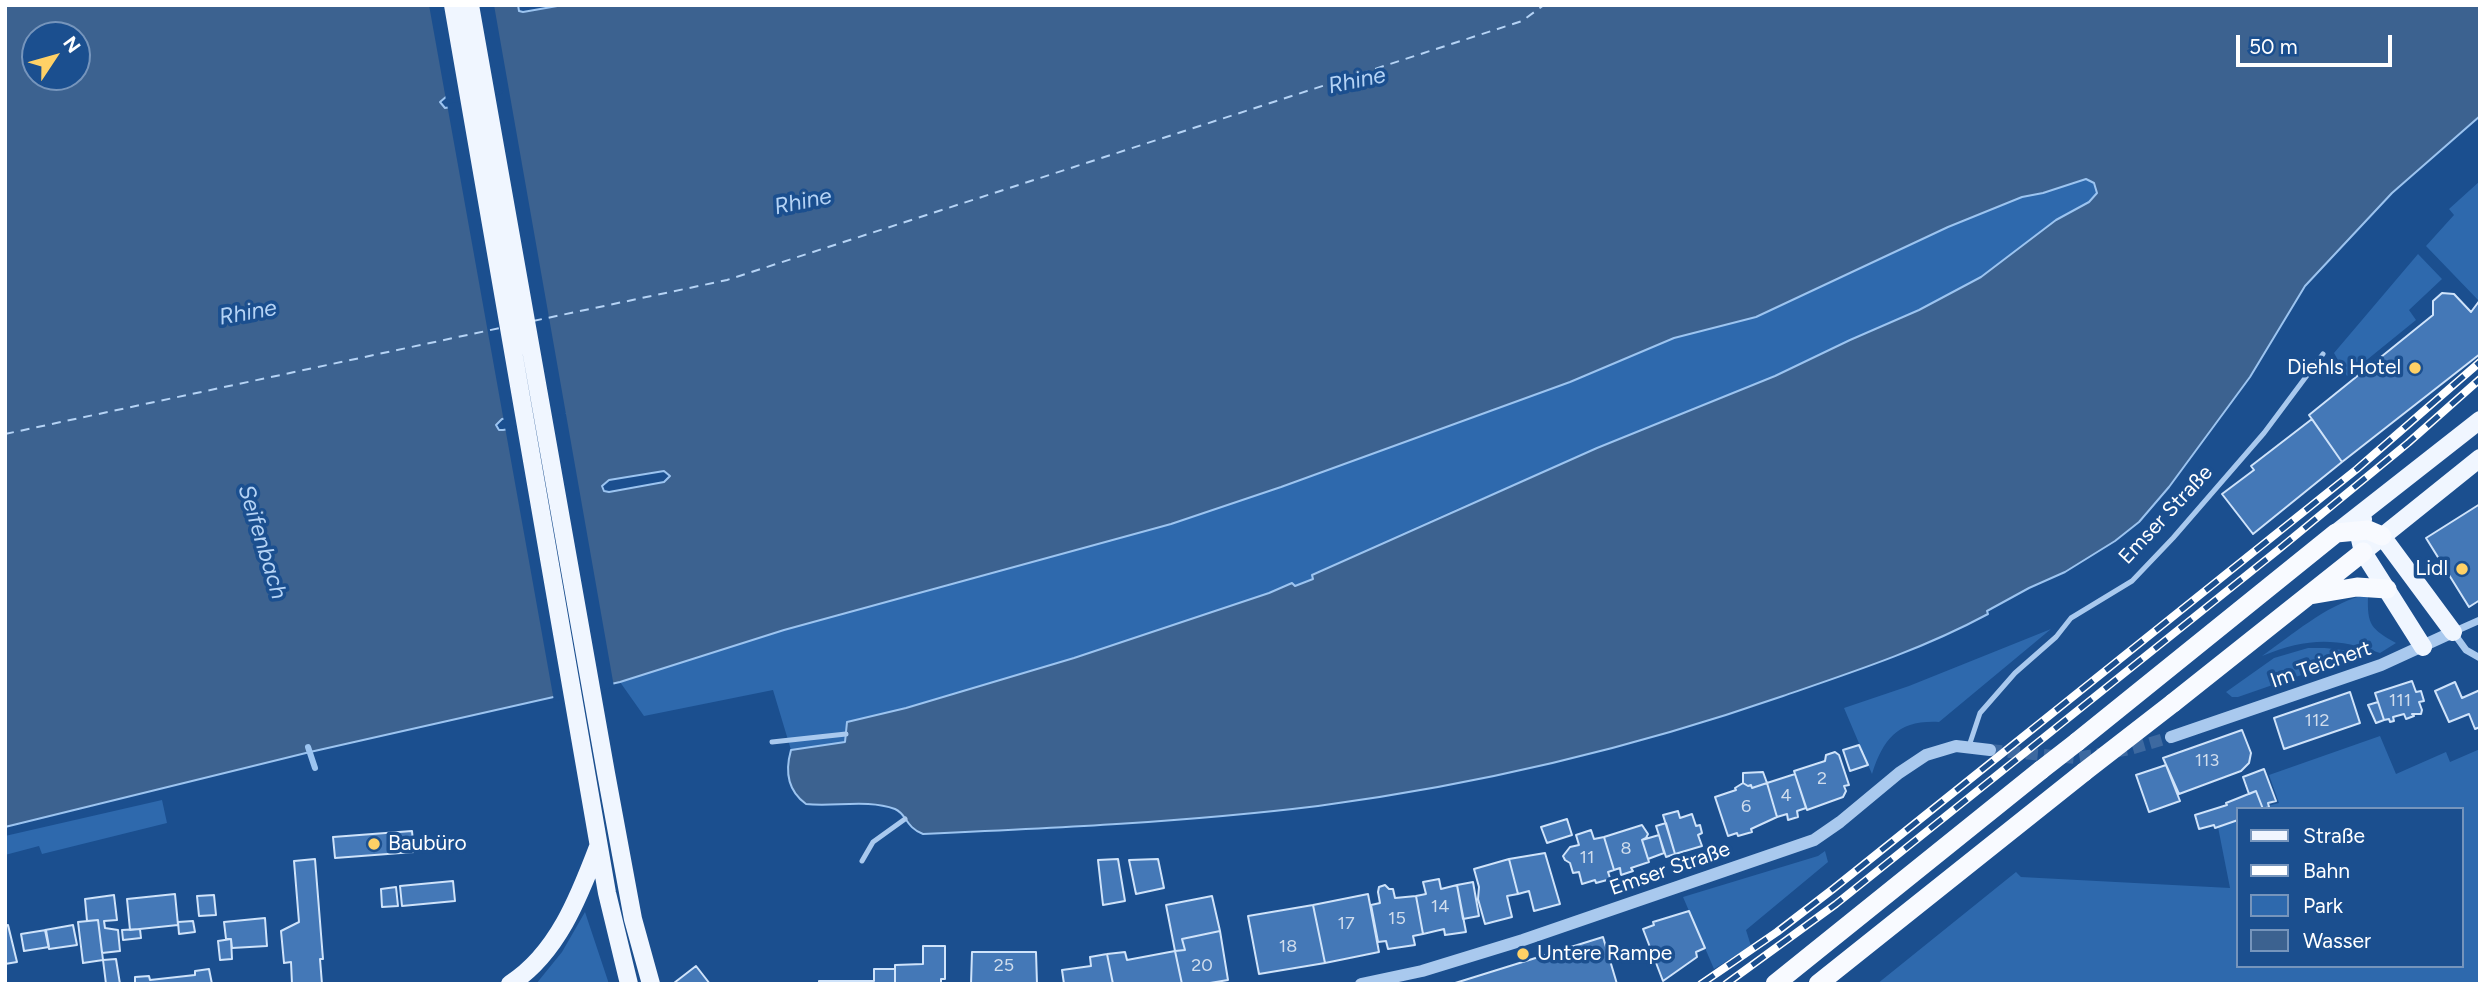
<!DOCTYPE html>
<meta charset="utf-8">
<style>
body{margin:0}
#map{position:relative;width:2485px;height:989px;overflow:hidden;background:#1b4f8f;font-family:Figtree,sans-serif}
canvas{display:block}
.frame{position:absolute;inset:0;border:7px solid #fff;pointer-events:none}
.legend{position:absolute;left:2236px;top:807px;width:228px;height:161px;box-sizing:border-box;background:#1b4f8f;border:2px solid #7695bc;margin:0;padding:9px 12px;list-style:none;font-size:21px;color:#fff}
.legend li{display:flex;align-items:center;gap:14px;height:35px}
.legend b{width:35px;border:2px solid #7695bc}
.north{position:absolute;left:21px;top:21px;width:70px;height:70px;box-sizing:border-box;background:#1b4f8f;border:2px solid #7695bc;border-radius:50%;rotate:54deg;font-size:19px;font-weight:700;line-height:28px;text-align:center;color:#fff}
.north::after{content:'';display:block;margin:auto;width:24px;height:32px;background:#ffd166;clip-path:polygon(50% 0,100% 100%,50% 72%,0 100%)}
.scale{position:absolute;left:2236px;top:35px;width:156px;height:32px;box-sizing:border-box;border:4px solid #fff;border-top:0;padding-left:9px;font-size:21px;line-height:24px;white-space:nowrap;color:#fff;-webkit-text-stroke:5px #1b4f8f;paint-order:stroke}
</style>
<div id="map">
<canvas width="2485" height="989"></canvas>
<div class="frame"></div>
<ul class="legend">
<li><b style="height:9px;background:#f0f6ff"></b>Straße</li>
<li><b style="height:9px;background:#fff"></b>Bahn</li>
<li><b style="height:19px;background:#2e69ad"></b>Park</li>
<li><b style="height:19px;background:#3c6290"></b>Wasser</li>
</ul>
<div class="north">N</div>
<div class="scale">50 m</div>
</div>
<script>
const context = document.querySelector('canvas').getContext('2d');
context.lineJoin = 'round';
function paint(path, color) {
  context.fillStyle = color;
  context.fill(path, 'evenodd');
}
function strokePath(path, color, width, dash) {
  context.strokeStyle = color;
  context.lineWidth = width;
  context.lineCap = dash ? 'butt' : 'round';
  context.setLineDash(dash || []);
  context.stroke(path);
}
function drawText(font, color, halo, rows, align = 'center') {
  context.font = font + ' Figtree,sans-serif';
  context.lineWidth = 7;
  context.setLineDash([]);
  context.textBaseline = 'middle';
  context.strokeStyle = halo;
  context.fillStyle = color;
  for (const [text, x, y, turn = 0] of rows) {
    context.save();
    context.translate(x, y);
    context.rotate((+turn || 0) * Math.PI / 180);
    context.textAlign = isNaN(turn) ? turn : align;
    if (halo) context.strokeText(text, 0, 0);
    context.fillText(text, 0, 0);
    context.restore();
  }
}
const green = new Path2D(`
 M2086,179L2094,183L2097,194L2089,202L2056,220L1981,277L1919,310L1850,340L1810,361L1459,508L1312,574L1313,579L1294,586L1292,583L1269,593L1074,658L906,708L847,722L845,742L791,750L773,690L644,716L620,682L784,630L1171,524L1281,487L1674,338L1756,316L1948,227L2022,197L2043,193Z
 M2480,181V300L2479,301L2426,246L2454,215L2449,209Z
 M2418,254L2442,279L2409,310L2416,320L2347,376L2334,353Z
 M2361,596H2368C2367,625 2371,629 2396,643L2380,653C2335,637 2306,638 2262,656C2292,635 2325,606 2361,596Z
 M2051,629L1939,722C1899,720 1884,737 1872,774L1844,708L1909,686Z
 M2308,648H2325L2359,652V655L2238,697H2232L2226,692L2274,658Z
 M2380,736L2396,774L2446,752L2450,762L2480,749V984H1877L2016,872L2021,877L2230,888L2218,827L2238,820V966H2462V809H2265L2264,807L2279,803L2269,775Z
 M162,800L167,823L42,854L39,846L5,855V836Z
 M1825,851L1828,862L1746,930L1751,946L1714,969L1683,897L1818,856Z
 M585,912L609,984H536L562,952Z`);
const water = new Path2D(`
 M5,5H518L519,11L523,12L563,5H2480V116L2392,193L2305,286L2250,377L2169,487L2139,522L2115,541L2065,572L2029,588L1987,611L1988,614C1923,649 1853,672 1783,696C1633,748 1476,785 1318,806C1187,822 1055,828 923,834C905,827 907,814 895,809C868,799 834,807 806,804C788,791 785,771 791,750L845,742L847,722L906,708L1074,658L1269,593L1292,583L1295,586L1313,579L1312,575L1597,448L1775,376L1850,340L1919,310L1981,277L2056,220L2089,202L2097,193L2094,183L2086,179L2043,193L2022,197L1948,227L1756,317L1674,338L1570,382L1281,487L1171,524L784,630L620,682L310,752L5,827ZM35,35H77V77H35ZM506,88L504,97L502,98L445,108L440,102L447,96ZM558,409L565,414L560,420L503,430H499L496,425L502,419ZM664,471L670,476L664,482L609,492L604,491L602,486L609,480Z`);
const pier = new Path2D(`
 M429,5H494L614,687L554,701L505,427L559,417L561,414L504,422L447,104L501,94L504,92L502,90L446,100Z`);
const stream = new Path2D(`
 M308,747L315,768`);
const ferry = new Path2D(`
 M533,321L727,280L1522,21L1544,5
 M5,434L500,328`);
const building = new Path2D(`
 M2442,293L2454,294L2471,312L2480,300V354L2342,462L2309,415L2433,315V301Z
 M2312,419L2342,462L2253,534L2222,494L2254,470L2251,466Z
 M2480,504V600L2469,607L2426,538Z
 M2412,681L2416,692L2421,691L2424,701L2419,702L2422,710L2421,714H2412L2414,716L2406,719L2404,714L2393,717L2394,721L2390,722L2389,719L2384,720L2375,693Z
 M2455,682L2462,698L2480,690V727L2475,729L2469,714L2449,722L2435,691Z
 M2350,692L2360,723L2284,749L2274,718Z
 M2378,702L2384,720L2376,723L2368,705Z
 M2242,730L2251,753L2249,763L2241,771L2179,794L2163,758Z
 M1859,745L1868,765L1850,771L1843,750Z
 M1835,752L1839,755L1849,785L1844,786L1846,791L1843,797L1807,810L1794,771L1825,761L1826,755Z
 M2166,765L2180,801L2149,812L2136,775Z
 M2264,769L2276,801L2268,803L2269,807L2263,809L2256,791L2249,794L2243,777Z
 M1763,772L1767,783L1752,788L1751,785L1748,786L1743,783V773Z
 M1795,774L1806,808L1797,811L1798,817L1788,820L1787,814L1777,817L1767,783Z
 M1743,783L1748,786L1751,785L1752,788L1767,783L1777,817L1751,829L1752,832L1738,836L1737,833L1728,836L1715,797L1736,790L1735,788Z
 M2256,791L2263,809H2238V820L2215,828L2214,825L2199,829L2195,815L2227,805L2226,803Z
 M1678,811L1680,818L1692,814L1696,826L1700,825L1702,833L1698,835L1702,846L1675,854L1663,815Z
 M1567,819L1572,835L1547,843L1541,827Z
 M1666,823L1675,854L1666,857L1656,826Z
 M1642,825L1648,834L1646,838L1642,840L1649,862L1631,868L1633,871L1621,875L1620,868L1614,870L1604,837Z
 M1591,830L1594,839L1604,837L1614,870L1608,872L1610,878L1607,880L1596,883L1595,880L1582,884L1579,872L1573,873L1570,863L1565,860L1563,856L1570,847L1579,845L1576,835Z
 M412,831L414,852L335,858L333,837Z
 M1659,835L1664,853L1648,859L1642,840Z
 M1545,853L1560,904L1534,911L1529,891L1518,894L1509,859Z
 M315,859L323,959H320L322,984H292L291,962L284,963L281,931L299,922L294,861Z
 M1118,859L1125,901L1103,905L1098,860Z
 M1158,859L1164,888L1136,894L1129,860Z
 M1509,859L1518,894L1507,896L1512,917L1485,924L1478,899L1479,887L1474,869Z
 M1439,879L1441,889L1457,885L1466,932L1445,935L1444,929L1423,934L1416,896L1426,894L1423,882Z
 M453,881L455,901L402,906L400,886Z
 M1473,882L1479,916L1463,919L1457,885Z
 M1385,885L1389,889H1393L1395,898L1416,896L1423,934L1413,936L1415,945L1388,949L1386,941L1378,942L1371,905L1380,903L1378,892L1379,887Z
 M396,887L398,906L382,907L381,889Z
 M175,894L178,925L130,930L127,899Z
 M1368,894L1379,952L1325,963L1313,905Z
 M114,895L117,920L104,921L105,928L118,930L120,951L102,953L98,920L87,921L85,899Z
 M214,895L216,915L199,916L197,896Z
 M1212,896L1220,931L1182,939L1185,950L1175,951L1166,905Z
 M1313,905L1325,963L1259,974L1248,916Z
 M1689,911L1705,948L1696,952L1697,957L1663,981L1643,929L1654,925L1653,922Z
 M265,918L267,946L232,948L231,939H226L224,922Z
 M98,920L103,960L83,963L78,922Z
 M193,921L195,932L179,934L178,922Z
 M8,925L17,962L5,964V926Z
 M73,925L77,945L49,949L45,930Z
 M140,929L141,938L123,940L122,930Z
 M46,930L49,947L24,951L21,934Z
 M1220,931L1228,980L1204,984H1182L1175,951L1185,950L1182,939Z
 M1603,937L1617,984H1452Z
 M231,939L232,959L220,960L218,941Z
 M923,946H945V979H941V984H895V965L923,964Z
 M1175,951L1182,984H1113L1107,954L1125,952L1127,960Z
 M972,952H1036L1037,984H971Z
 M1107,954L1113,984H1064L1062,970L1091,966L1090,957Z
 M116,959L120,984H106L103,960Z
 M696,966L710,984H675L674,983Z
 M209,969L212,984H135V977L149,976L150,980L195,975V971Z
 M874,969H895V984H819V981H874Z`);
const tertiaryTunnel = new Path2D(`
 M1990,750L2076,758L2130,749L2171,737`);
const service = new Path2D(`
 M772,742L846,734
 M1969,746L1980,713L2015,673L2056,637L2071,618L2132,581L2173,538L2264,433L2323,354
 M862,861L873,842L905,819`);
const minor = new Path2D(`
 M2480,620L2453,632L2466,650L2480,658`);
const tertiary = new Path2D(`
 M2171,737L2381,665L2453,632
 M1361,984L1422,971L1523,940L1814,840L1840,822L1899,773L1926,755L1956,746L1990,750`);
const primary = new Path2D(`
 M453,5L607,893L629,984
 M470,5L606,773L633,919L651,984
 M2363,519L2359,535L2363,552L2423,647
 M2336,533L2480,420
 M2382,536L2453,632
 M2363,552L2480,458
 M510,984C557,954 579,897 598,847`);
const trunk = new Path2D(`
 M2310,595L2357,587L2387,589
 M2173,703L2363,552
 M2077,742L2336,533L2368,530L2382,536
 M1775,984L2041,770
 M1818,984L2084,772`);
const rail = new Path2D(`
 M1701,984L1777,932L1833,889L2357,469L2480,362
 M1726,984L1836,904L2278,550L2408,443L2480,379`);
const trunkBridge = new Path2D(`
 M2041,770L2077,742
 M2084,772L2173,703`);
const markers = [
 [2415,368,7,"#ffd166"],
 [2462,569,7,"#ffd166"],
 [374,844,7,"#ffd166"],
 [1523,954,7,"#ffd166"]
];
const numberNames = [
 ["111",2400,701],
 ["112",2317,721],
 ["113",2207,761],
 ["2",1822,779],
 ["4",1786,796],
 ["6",1746,807],
 ["8",1626,849],
 ["11",1587,858],
 ["14",1440,907],
 ["15",1397,919],
 ["17",1346,924],
 ["18",1288,947],
 ["25",1004,966],
 ["20",1202,966]
];
const poiNames = [
 ["Diehls Hotel",2401,368],
 ["Lidl",2448,569],
 ["Baubüro",388,844,"left"],
 ["Untere Rampe",1537,954,"left"]
];
const streetNames = [
 ["Emser Straße",2166,515,-47],
 ["Im Teichert",2321,665,-19],
 ["Emser Straße",1670,869,-19]
];
const waterNames = [
 ["Rhine",1357,81,-12],
 ["Rhine",803,202,-12],
 ["Rhine",248,313,-10],
 ["Seifenbach",262,542,73]
];
paint(green, '#2e69ad');
paint(water, '#3c6290');
strokePath(water, '#9cc4f0', 2);
paint(pier, '#1b4f8f');
strokePath(stream, '#9cc4f0', 6);
strokePath(ferry, '#b5d3f5', 2, [9, 7]);
paint(building, '#4478b7');
strokePath(building, '#cfe3fa', 2);
strokePath(tertiaryTunnel, '#3d69a0', 12, [12, 6]);
strokePath(service, '#a9c9ee', 5);
strokePath(minor, '#a9c9ee', 7);
strokePath(tertiary, '#a9c9ee', 12);
strokePath(primary, '#f0f6ff', 18);
strokePath(trunk, '#f8faff', 19);
strokePath(rail, '#fff', 8);
strokePath(rail, '#1b4f8f', 5, [16]);
strokePath(trunkBridge, '#f8faff', 19);
for (const [x, y, r, color] of markers) {
  const dot = new Path2D();
  dot.arc(x, y, r, 0, 2 * Math.PI);
  context.fillStyle = color;
  context.fill(dot);
  strokePath(dot, '#1b4f8f', 2.5);
}
drawText('18px', '#d0dded', null, numberNames);
drawText('21px', '#fff', '#1b4f8f', poiNames, 'right');
drawText('21px', '#fff', '#1b4f8f', streetNames);
drawText('italic 23px', '#b5d3f5', '#1b4f8f', waterNames);
</script>
